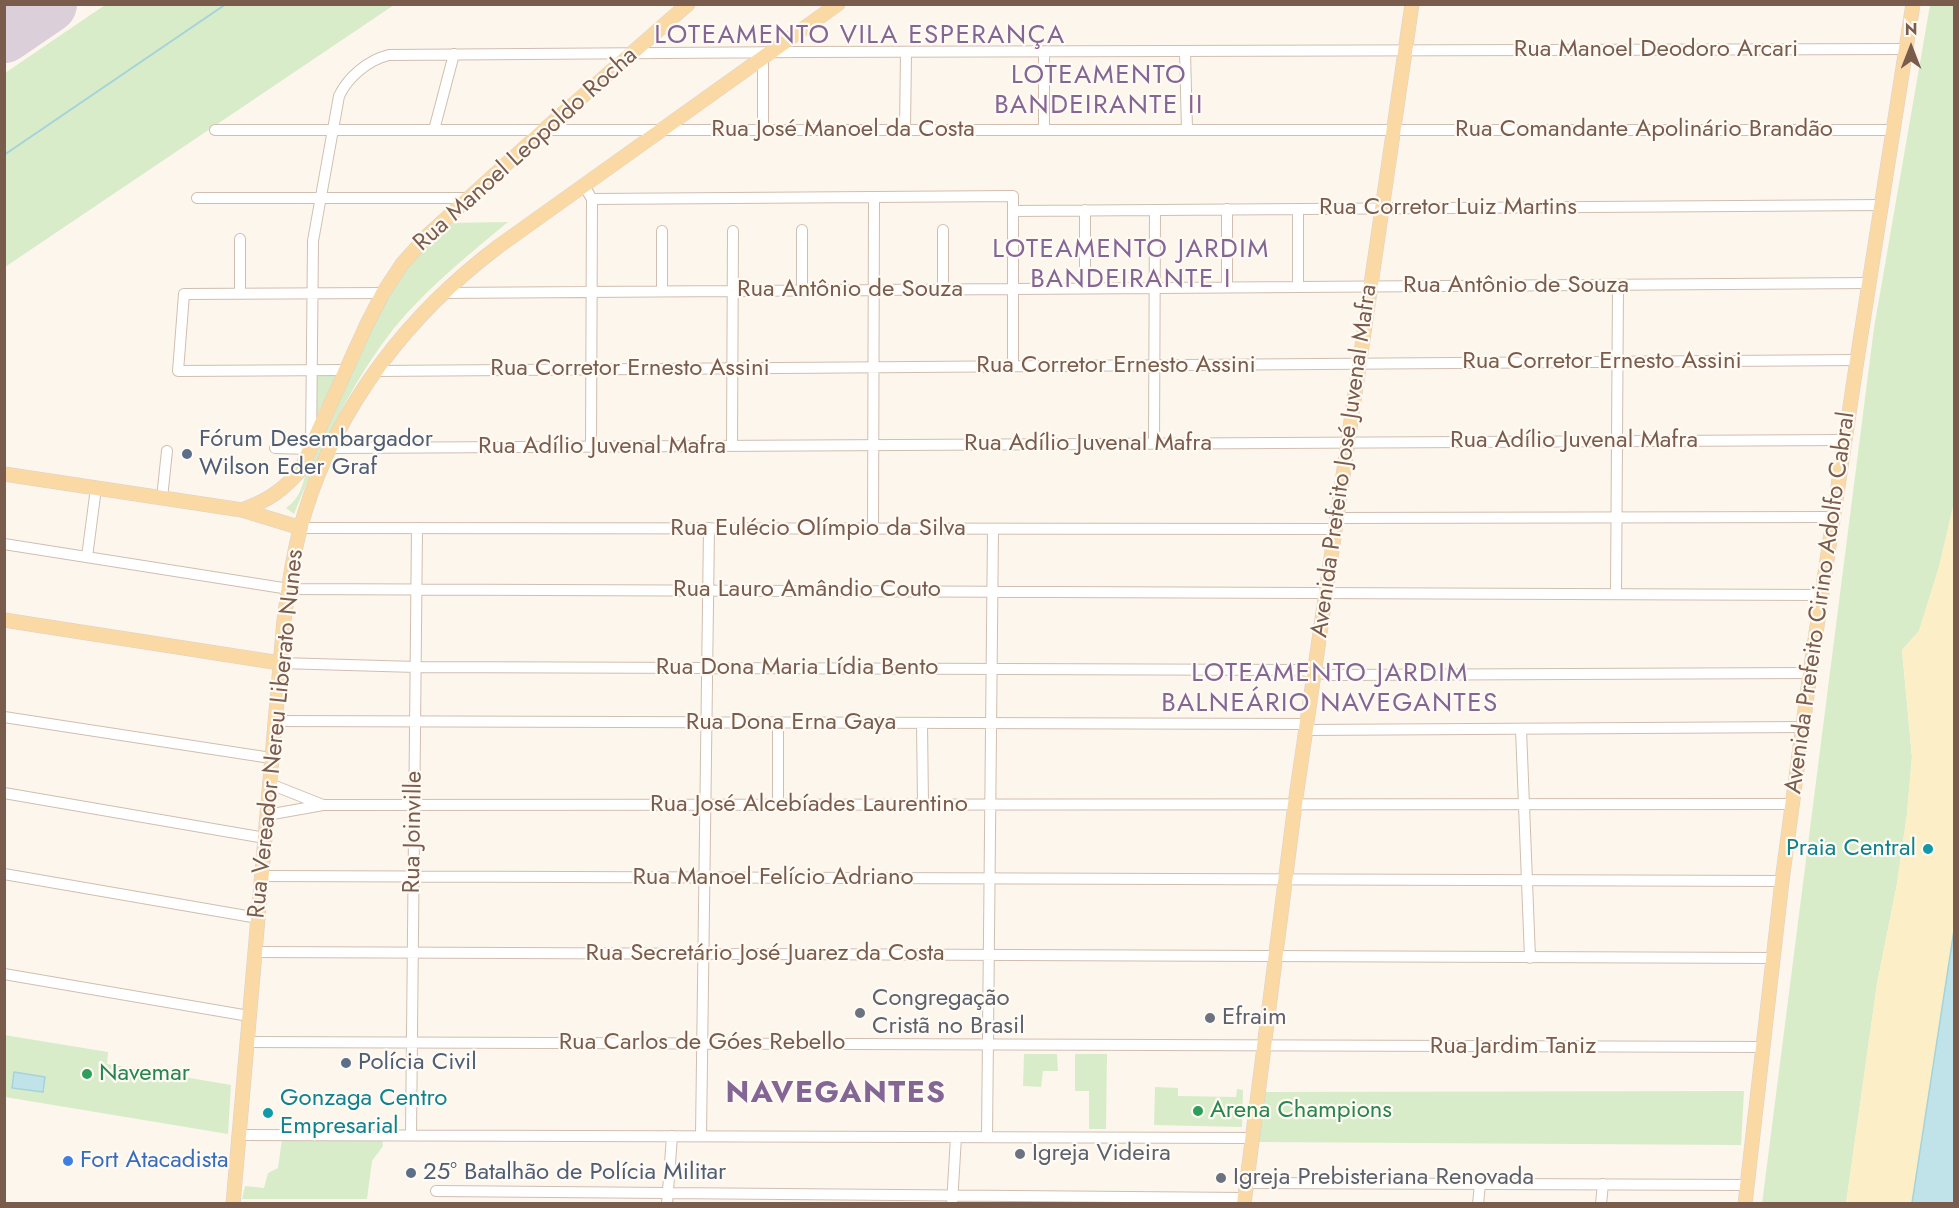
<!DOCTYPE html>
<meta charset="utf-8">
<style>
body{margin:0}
#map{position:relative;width:1959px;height:1208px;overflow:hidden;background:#fdf6ec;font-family:Jost,sans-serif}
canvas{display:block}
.frame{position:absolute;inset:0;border:6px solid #7a5c4d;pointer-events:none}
.north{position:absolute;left:1881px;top:18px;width:60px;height:60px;-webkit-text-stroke:4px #fffaf3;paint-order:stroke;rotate:0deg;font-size:16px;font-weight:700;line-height:24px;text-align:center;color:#7a5c4d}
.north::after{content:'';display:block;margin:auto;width:21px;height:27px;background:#7a5c4d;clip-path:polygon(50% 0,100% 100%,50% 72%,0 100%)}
</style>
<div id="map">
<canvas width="1959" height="1208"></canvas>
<div class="frame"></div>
<div class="north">N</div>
</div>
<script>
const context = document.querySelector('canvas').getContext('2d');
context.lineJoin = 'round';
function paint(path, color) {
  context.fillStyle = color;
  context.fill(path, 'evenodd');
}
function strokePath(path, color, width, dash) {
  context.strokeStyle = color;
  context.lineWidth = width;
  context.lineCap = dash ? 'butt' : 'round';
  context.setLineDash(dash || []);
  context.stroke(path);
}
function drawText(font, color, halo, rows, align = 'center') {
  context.font = font + ' Jost,sans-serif';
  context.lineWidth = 4.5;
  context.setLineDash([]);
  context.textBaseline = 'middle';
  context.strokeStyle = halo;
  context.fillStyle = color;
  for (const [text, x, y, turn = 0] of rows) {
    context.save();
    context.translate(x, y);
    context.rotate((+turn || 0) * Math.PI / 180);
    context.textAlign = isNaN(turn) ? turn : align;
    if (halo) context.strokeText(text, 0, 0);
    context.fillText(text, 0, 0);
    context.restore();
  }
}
const green = new Path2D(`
 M105,5H394L5,267V73Z
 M1930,5H1954V503L1939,567L1919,631L1902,650L1912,757L1907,814L1897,884L1877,984L1846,1204H1762L1874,328Z
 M508,222C468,255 419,295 388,336C347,391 320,450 294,514L286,508C299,499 302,488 306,472L367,334L401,274L444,223Z
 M315,373H339L317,415Z
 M4,1035L108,1052L107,1064L231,1085L228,1134L5,1097Z
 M1024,1054H1057L1058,1071H1043L1041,1087L1023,1086Z
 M1075,1054H1107L1106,1129H1089V1091H1075Z
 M1155,1087L1178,1088V1096L1236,1097L1237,1089L1243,1090L1242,1127L1154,1125Z
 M1744,1091L1741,1145L1257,1142L1265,1092Z
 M382,1138L383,1146L372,1161L367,1199H242L245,1186L264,1188L268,1173L278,1168L282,1139Z`);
const sand = new Path2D(`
 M1954,503V930L1912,1203L1846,1204L1877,984L1897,884L1907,814L1912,757L1902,650L1919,631L1939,567Z`);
const water = new Path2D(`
 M1954,930V1203H1912Z
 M14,1072L45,1077L43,1092L12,1088Z`);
const stream = new Path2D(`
 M4,155L226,4`);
const runway = new Path2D(`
 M4,34L48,4`);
const minor = new Path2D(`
 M1044,52V130
 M1185,52L1187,130
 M215,130H1894
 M434,130L454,54
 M763,130V58
 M905,130L906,52
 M584,186L592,199L1013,196V366
 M197,198H469
 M1227,209V287
 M1298,209V287
 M1085,210V288
 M1013,211L1882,205
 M802,230V290
 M943,230V289
 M662,231V291
 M240,239V294
 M443,293L1870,283
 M346,370L178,371L184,294L383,293
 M376,371L1857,360
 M1154,443L1155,210
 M732,446L733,231
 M591,447L592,199
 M275,448L311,449L313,241L339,96C348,77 368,60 389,55L801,52L1906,49
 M331,448L1845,440
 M162,498L167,451
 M1337,518L1833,517
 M301,528L1335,529
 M873,529L874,197
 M4,544L289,589L1821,595
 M87,557L96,488
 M1616,594L1618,285
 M280,663L416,667L1301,670L1332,675L1810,673
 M4,717L271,758
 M274,721L1307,724
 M778,723V805
 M922,723L923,804
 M1521,729L1530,958
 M1306,730L1803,727
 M270,784L323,805
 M4,793L265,838
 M267,815L323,805L1792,804
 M4,874L258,918
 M262,876L1782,881
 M255,952L1773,958
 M4,974L249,1016
 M247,1042L1763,1047
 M239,1135L1252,1138
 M411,1135L417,528
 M701,1136L709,528
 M987,1137L993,529
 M1246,1183L1747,1185
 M436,1191L1244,1198
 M667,1204L672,1136
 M952,1204L956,1137
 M1478,1204L1480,1184
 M1601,1204L1603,1184`);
const major = new Path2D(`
 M4,474L242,510L301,528
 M242,510C267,501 284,490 301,469L366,326L383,293L402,264L429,234L544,130L688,4
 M4,620L280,663
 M233,1204L284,620C289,584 294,547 305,512C338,404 410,313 499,246L838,4
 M1244,1204L1295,804L1412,4
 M1745,1204L1782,881L1810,673L1857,360L1913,4`);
const markers = [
 [187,454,6,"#5c6f8a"],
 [1928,849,6,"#0f9aa8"],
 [860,1013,6,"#6b7280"],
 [1210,1018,6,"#6b7280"],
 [346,1063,6,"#5c6f8a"],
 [87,1074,6,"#2e9e5b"],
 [1198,1111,6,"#2e9e5b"],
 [268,1113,6,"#0f9aa8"],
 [1020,1154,6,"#6b7280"],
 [68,1161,6,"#3f7fe0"],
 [411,1173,6,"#5c6f8a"],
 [1221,1178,6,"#6b7280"]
];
const streetNames = [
 ["Rua Manoel Deodoro Arcari",1656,50],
 ["Rua José Manoel da Costa",843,130],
 ["Rua Comandante Apolinário Brandão",1644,130],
 ["Rua Manoel Leopoldo Rocha",526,150,-42],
 ["Rua Corretor Luiz Martins",1448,208],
 ["Rua Antônio de Souza",1516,286],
 ["Rua Antônio de Souza",850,290],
 ["Rua Corretor Ernesto Assini",1602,362],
 ["Rua Corretor Ernesto Assini",1116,366],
 ["Rua Corretor Ernesto Assini",630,369],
 ["Rua Adílio Juvenal Mafra",1574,441],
 ["Rua Adílio Juvenal Mafra",1088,444],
 ["Rua Adílio Juvenal Mafra",602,447],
 ["Avenida Prefeito José Juvenal Mafra",1345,461,-82],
 ["Rua Eulécio Olímpio da Silva",818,529],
 ["Rua Lauro Amândio Couto",807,590],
 ["Avenida Prefeito Cirino Adolfo Cabral",1821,603,-82],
 ["Rua Dona Maria Lídia Bento",797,668],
 ["Rua Dona Erna Gaya",791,723],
 ["Rua Vereador Nereu Liberato Nunes",277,734,-84],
 ["Rua José Alcebíades Laurentino",809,805],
 ["Rua Joinville",414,832,-89],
 ["Rua Manoel Felício Adriano",773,878],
 ["Rua Secretário José Juarez da Costa",765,954],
 ["Rua Carlos de Góes Rebello",702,1043],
 ["Rua Jardim Taniz",1513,1047]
];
const serviceNames = [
 ["Fórum Desembargador",199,440],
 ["Wilson Eder Graf",199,468],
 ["Polícia Civil",358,1063],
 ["25º Batalhão de Polícia Militar",423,1173]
];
const cultureNames = [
 ["Praia Central",1916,849],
 ["Gonzaga Centro",280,1099,"left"],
 ["Empresarial",280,1127,"left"]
];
const worshipNames = [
 ["Congregação",872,999],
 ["Cristã no Brasil",872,1027],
 ["Efraim",1222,1018],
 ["Igreja Videira",1032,1154],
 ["Igreja Prebisteriana Renovada",1233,1178]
];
const leisureNames = [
 ["Navemar",99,1074],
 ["Arena Champions",1210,1111]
];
const shopNames = [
 ["Fort Atacadista",80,1161]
];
const neighbourhoodNames = [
 ["LOTEAMENTO VILA ESPERANÇA",860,37],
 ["LOTEAMENTO",1099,77],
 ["BANDEIRANTE II",1099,107],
 ["LOTEAMENTO JARDIM",1131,251],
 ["BANDEIRANTE I",1131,281],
 ["LOTEAMENTO JARDIM",1330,675],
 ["BALNEÁRIO NAVEGANTES",1330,705]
];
const districtNames = [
 ["NAVEGANTES",836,1095]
];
paint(green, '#d8ecc9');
paint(sand, '#fcefc7');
paint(water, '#bfe3e8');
strokePath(water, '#a5d3da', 1.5);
strokePath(stream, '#a5d3da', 2);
strokePath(runway, '#dbcfda', 58);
strokePath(minor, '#d1beb0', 12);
strokePath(major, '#dad1cd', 15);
strokePath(minor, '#fff', 10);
strokePath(major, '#fbd9a5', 14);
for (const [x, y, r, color] of markers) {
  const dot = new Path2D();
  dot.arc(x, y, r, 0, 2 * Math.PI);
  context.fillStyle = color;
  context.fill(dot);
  strokePath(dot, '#fffaf3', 2);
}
drawText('24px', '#7a5c4d', '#fffaf3', streetNames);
drawText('24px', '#4e5e75', '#fffaf3', serviceNames, 'left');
drawText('24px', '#0d838f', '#fffaf3', cultureNames, 'right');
drawText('24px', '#5b616d', '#fffaf3', worshipNames, 'left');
drawText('24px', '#27864d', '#fffaf3', leisureNames, 'left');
drawText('24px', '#366cbe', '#fffaf3', shopNames, 'left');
context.letterSpacing = '1.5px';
drawText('26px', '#846695', '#fffaf3', neighbourhoodNames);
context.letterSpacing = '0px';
context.letterSpacing = '1.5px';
drawText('bold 30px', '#846695', '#fffaf3', districtNames);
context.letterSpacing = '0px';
</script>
